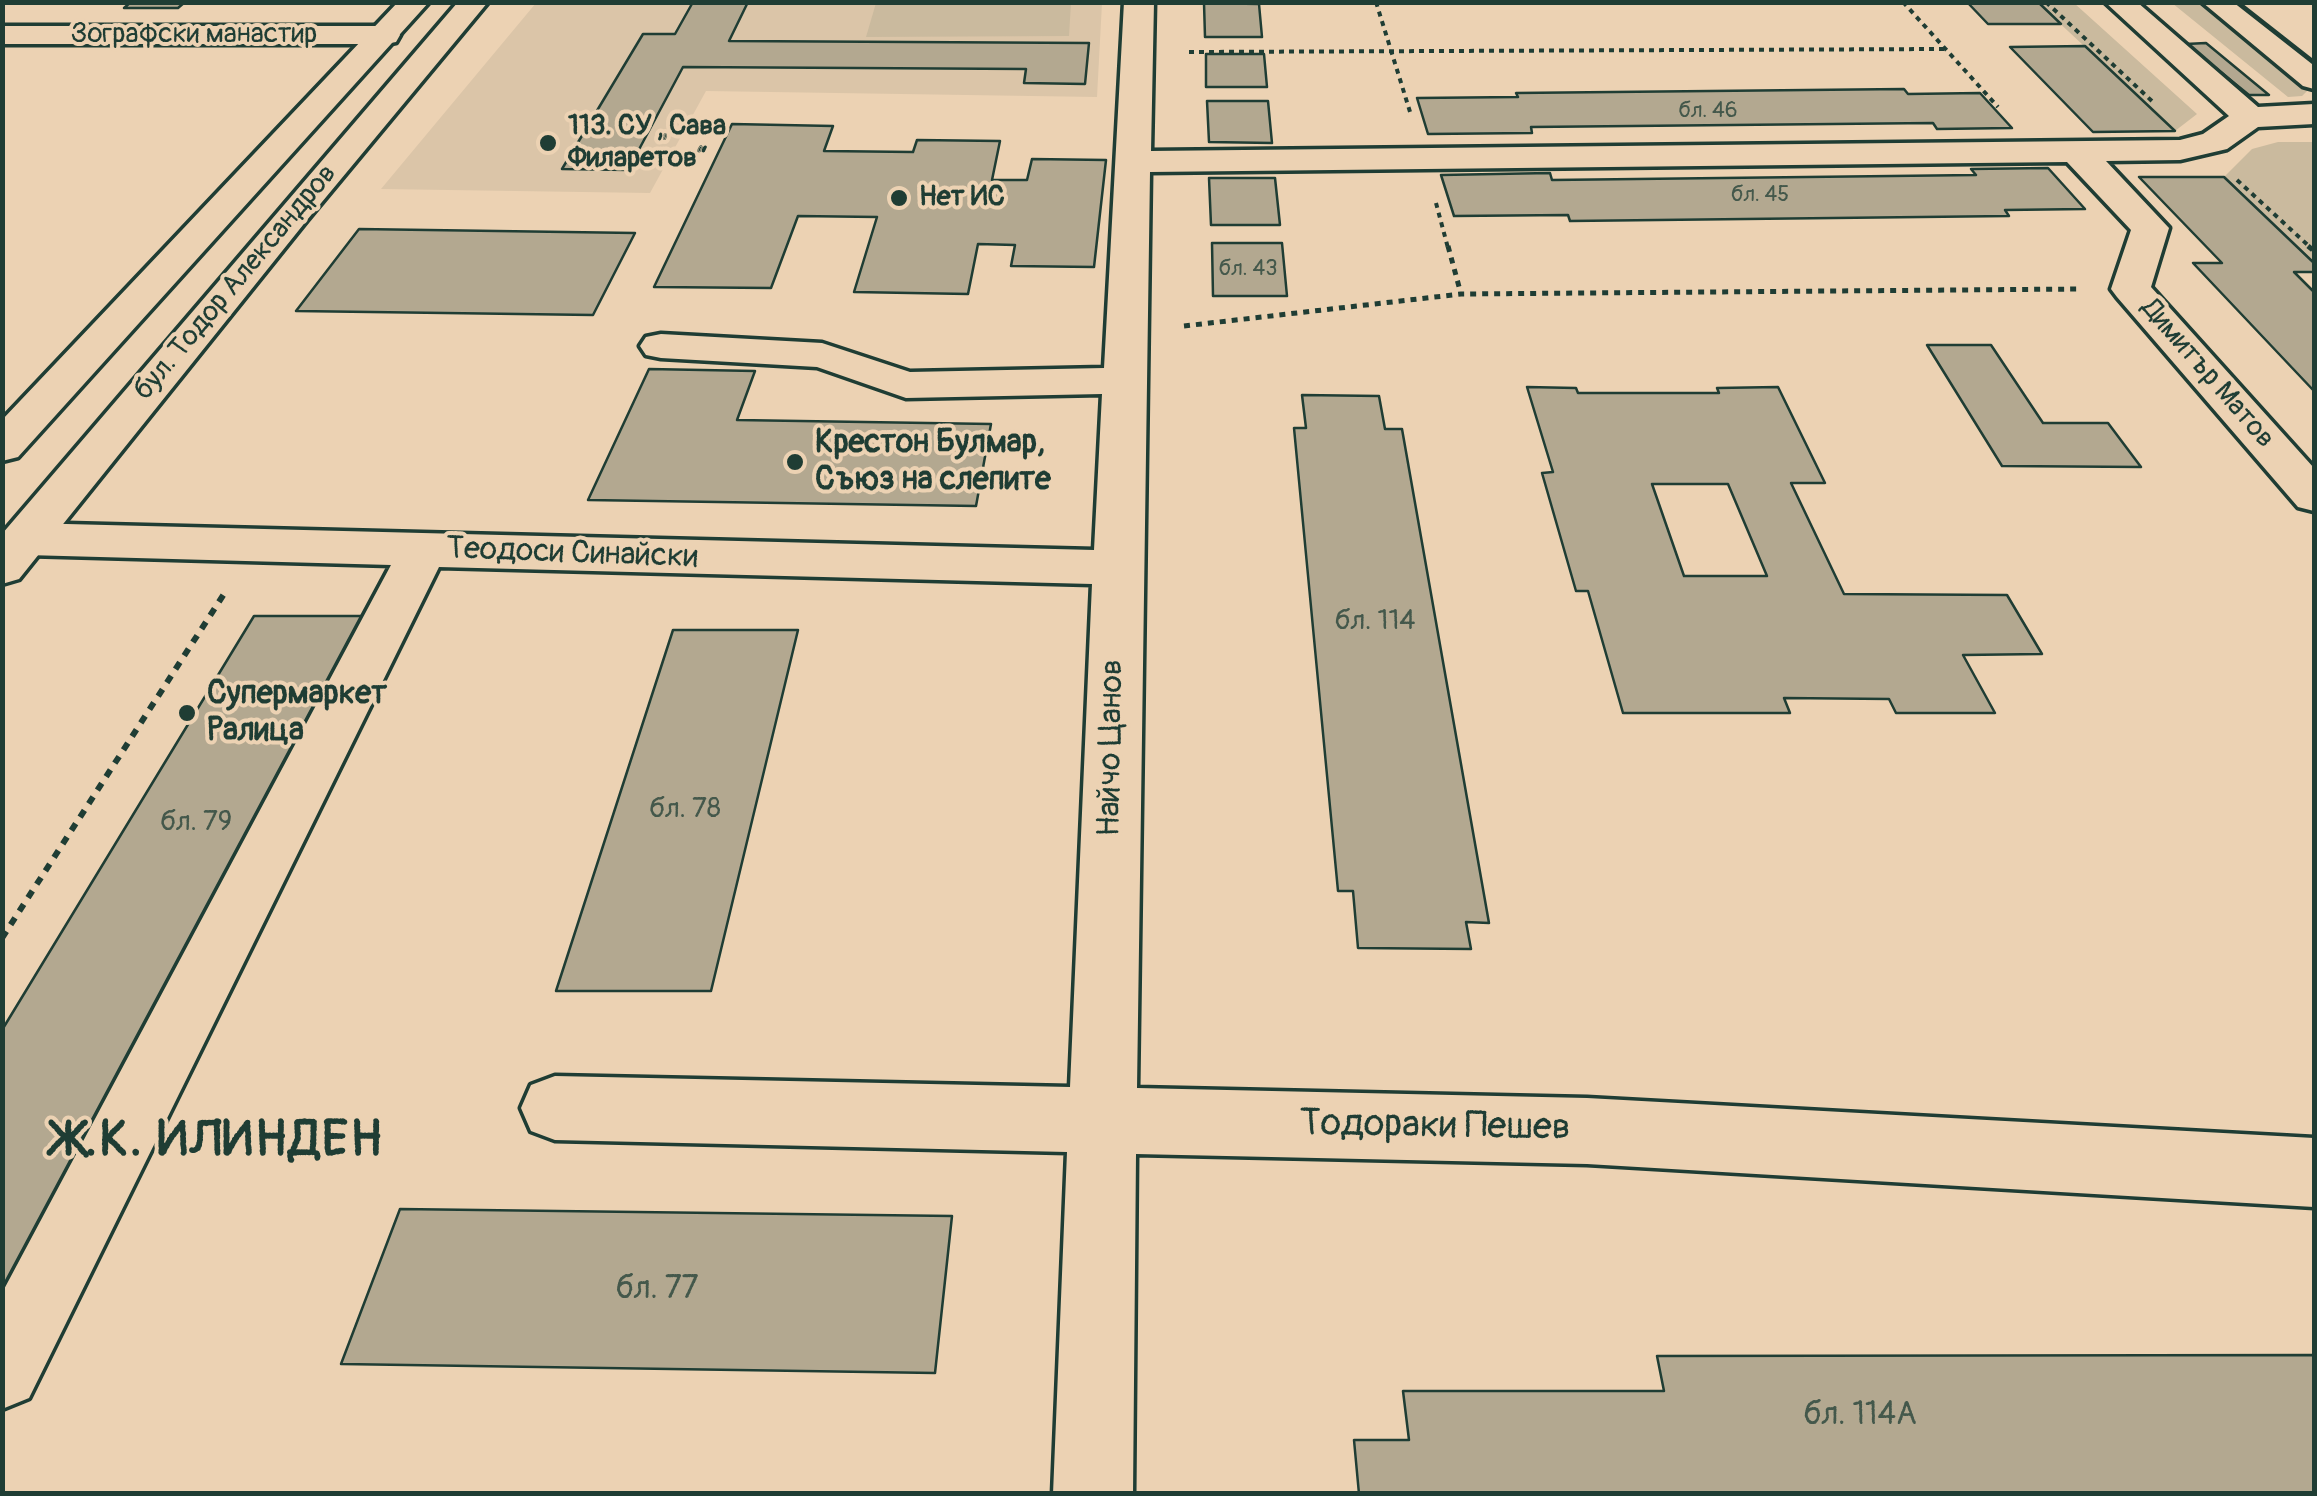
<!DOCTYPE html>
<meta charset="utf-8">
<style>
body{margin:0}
#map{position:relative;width:2317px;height:1496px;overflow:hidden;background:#ecd2b3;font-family:Pangolin,sans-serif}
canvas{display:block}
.frame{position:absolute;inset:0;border:5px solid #1f3d34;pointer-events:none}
</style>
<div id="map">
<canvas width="2317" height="1496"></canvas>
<div class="frame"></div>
</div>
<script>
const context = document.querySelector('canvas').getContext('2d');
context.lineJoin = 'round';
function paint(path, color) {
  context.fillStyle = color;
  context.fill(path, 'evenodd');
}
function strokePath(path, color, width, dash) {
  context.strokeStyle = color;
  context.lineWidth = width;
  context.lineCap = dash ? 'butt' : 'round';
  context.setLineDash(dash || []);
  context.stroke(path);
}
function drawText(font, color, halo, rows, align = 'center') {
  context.font = font + ' Pangolin,sans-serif';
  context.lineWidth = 8;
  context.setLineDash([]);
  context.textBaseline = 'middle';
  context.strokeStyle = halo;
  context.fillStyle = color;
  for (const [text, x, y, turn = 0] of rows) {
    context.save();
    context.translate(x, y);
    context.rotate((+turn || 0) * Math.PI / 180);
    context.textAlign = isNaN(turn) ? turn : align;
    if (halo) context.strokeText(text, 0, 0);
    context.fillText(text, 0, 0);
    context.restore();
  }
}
const built = new Path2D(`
 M536,3H1102L1097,97L706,91L650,193L381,189Z`);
const green = new Path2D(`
 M876,3H1071L1069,36L866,37Z
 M2038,3H2074L2197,114L2175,131Z
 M2172,3H2200L2308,90L2302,96L2288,97Z
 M2278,142H2314V263L2224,177L2252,149Z`);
const building = new Path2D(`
 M131,2H185L178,8H124Z
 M693,2H748L729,41L1089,43L1085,84L1024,83L1026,69L683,67L628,170L562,169L643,34H675Z
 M1967,2H2038L2061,24H1988Z
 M1204,3L1259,4L1262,37H1205Z
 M2206,43L2269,95H2249L2186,44Z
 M2085,46L2175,131L2093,132L2010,47Z
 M1206,54H1264L1267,87H1206Z
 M1904,89L1908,94L1980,93L2012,128L1937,129L1933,123L1531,127L1532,133L1428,134L1417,98L1518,97L1516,93Z
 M1207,101H1268L1272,143L1209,142Z
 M732,124L833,126L824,151L913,152L917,140L1000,141L992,180H1027L1032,159L1106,160L1094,267L1011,266L1015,245L978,244L968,294L854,292L877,217L798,216L771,288L654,287Z
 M2048,168L2085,209L2005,210L2009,216L1570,221L1568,215L1454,216L1441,175L1550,173L1552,180L1976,175L1971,169Z
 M2139,177H2224L2314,263V272H2294L2314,292V391L2193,263H2222Z
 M1209,178H1275L1280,225H1211Z
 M359,229L635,233L593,315L296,311Z
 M1212,243H1282L1287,296H1213Z
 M1927,345H1991L2043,423H2108L2141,467L2002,466Z
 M649,369L755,371L737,420L991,424L976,506L588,500Z
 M1527,387L1576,388L1578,393H1719L1717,388L1778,387L1825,483H1791L1844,594L2007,595L2042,654L1963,655L1995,713H1896L1889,699L1784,698L1790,713H1623L1588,591H1576L1542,473L1553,472ZM1652,484H1728L1767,576H1684Z
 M1302,395L1379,396L1385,429H1402L1489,923L1466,922L1471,949L1358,948L1353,891H1338L1294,428H1306Z
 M254,616H372L2,1318V1030Z
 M673,630H798L711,991H556Z
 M400,1209L952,1216L935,1373L341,1364Z
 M2314,1355V1494H1359L1354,1440H1409L1403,1391H1664L1657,1356Z`);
const pathFar2 = new Path2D(`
 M1376,2L1411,115
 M1903,2L1998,107
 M2046,2L2155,104
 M1189,52L1945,49
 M2237,180L2311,248
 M1436,203L1448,248`);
const pathFar1 = new Path2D(`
 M1448,246L1461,294
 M2308,246L2314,251
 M1184,326L1461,294L2080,289`);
const path = new Path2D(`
 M2,938L224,594`);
const minor = new Path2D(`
 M1124,2H1154L1151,151L2180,140L2203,134L2229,116L2105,2H2137L2258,107L2314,104V124L2258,127L2227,149L2180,160L2106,161L2169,228L2151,287L2314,468V511L2298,507L2117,297L2111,289L2131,230L2067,162L1150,172L1137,1088L1587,1098L2314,1138V1207L1587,1164L1136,1154L1133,1494H1053L1067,1152L555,1140L531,1131L521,1108L531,1085L555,1076L1070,1087L1092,584L439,567L29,1398L2,1409V1293L391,565L27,555L10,551L3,539L10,527L27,523L1094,550L1102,394L906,398L817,367L661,358L646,355L640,346L646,337L661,334L822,343L910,372L1104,368Z
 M2202,2H2235L2314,64V89L2303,86Z
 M2,26H385L396,28L400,35L396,42L385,44H2Z`);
const major = new Path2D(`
 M398,2H429L18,457L2,461V420Z
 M458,2H488L307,220L19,579L2,584V534Z`);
const tram = new Path2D(`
 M2235,2L2314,64`);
const markers = [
 [548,143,10,"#1f3d34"],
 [899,198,10,"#1f3d34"],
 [795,462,10,"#1f3d34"],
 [187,713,10,"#1f3d34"]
];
const farNumbernames = [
 ["бл. 46",1708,111],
 ["бл. 45",1760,195],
 ["бл. 43",1248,269]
];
const farStreetnames = [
 ["Зографски манастир",194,35],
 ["бул. Тодор Александров",236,283,-50],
 ["Димитър Матов",2207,374,49]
];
const farPoinames = [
 ["113. СУ „Сава",568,127],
 ["Филаретов“",568,159],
 ["Нет ИС",919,198]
];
const numberNames = [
 ["бл. 114",1375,622],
 ["бл. 78",685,810],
 ["бл. 79",196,823]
];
const poiNames = [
 ["Крестон Булмар,",815,444],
 ["Съюз на слепите",815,481],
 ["Супермаркет",207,695],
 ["Ралица",207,732]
];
const streetNames = [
 ["Теодоси Синайски",572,554,2],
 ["Найчо Цанов",1112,748,-89]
];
const nearNumbernames = [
 ["бл. 77",657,1290],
 ["бл. 114А",1860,1416]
];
const nearStreetnames = [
 ["Тодораки Пешев",1435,1127,1]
];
const nearDistrictnames = [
 ["Ж.К. ИЛИНДЕН",219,1142]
];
paint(built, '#dbc5a8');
paint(green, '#caba9e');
paint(building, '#b3a890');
strokePath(building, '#1f3d34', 2.5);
strokePath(minor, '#1f3d34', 7);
strokePath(major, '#1f3d34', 7);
strokePath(pathFar2, '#1f3d34', 4, [5, 5]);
strokePath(pathFar1, '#1f3d34', 5, [6, 6]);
strokePath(path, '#1f3d34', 6, [8, 8]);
paint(minor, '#ecd2b3');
paint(major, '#ecd2b3');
strokePath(tram, '#1f3d34', 2.5);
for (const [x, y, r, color] of markers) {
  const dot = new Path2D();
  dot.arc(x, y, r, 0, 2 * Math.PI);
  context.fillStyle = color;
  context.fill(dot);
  strokePath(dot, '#ecd2b3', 4);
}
drawText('22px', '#44584b', null, farNumbernames);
drawText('28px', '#1f3d34', '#ecd2b3', farStreetnames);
drawText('bold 28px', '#1f3d34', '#ecd2b3', farPoinames, 'left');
drawText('28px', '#44584b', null, numberNames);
drawText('bold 32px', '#1f3d34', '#ecd2b3', poiNames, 'left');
drawText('32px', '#1f3d34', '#ecd2b3', streetNames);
drawText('32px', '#44584b', null, nearNumbernames);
drawText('38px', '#1f3d34', '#ecd2b3', nearStreetnames);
context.letterSpacing = '2.5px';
drawText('bold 50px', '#1f3d34', '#ecd2b3', nearDistrictnames);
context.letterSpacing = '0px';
</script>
